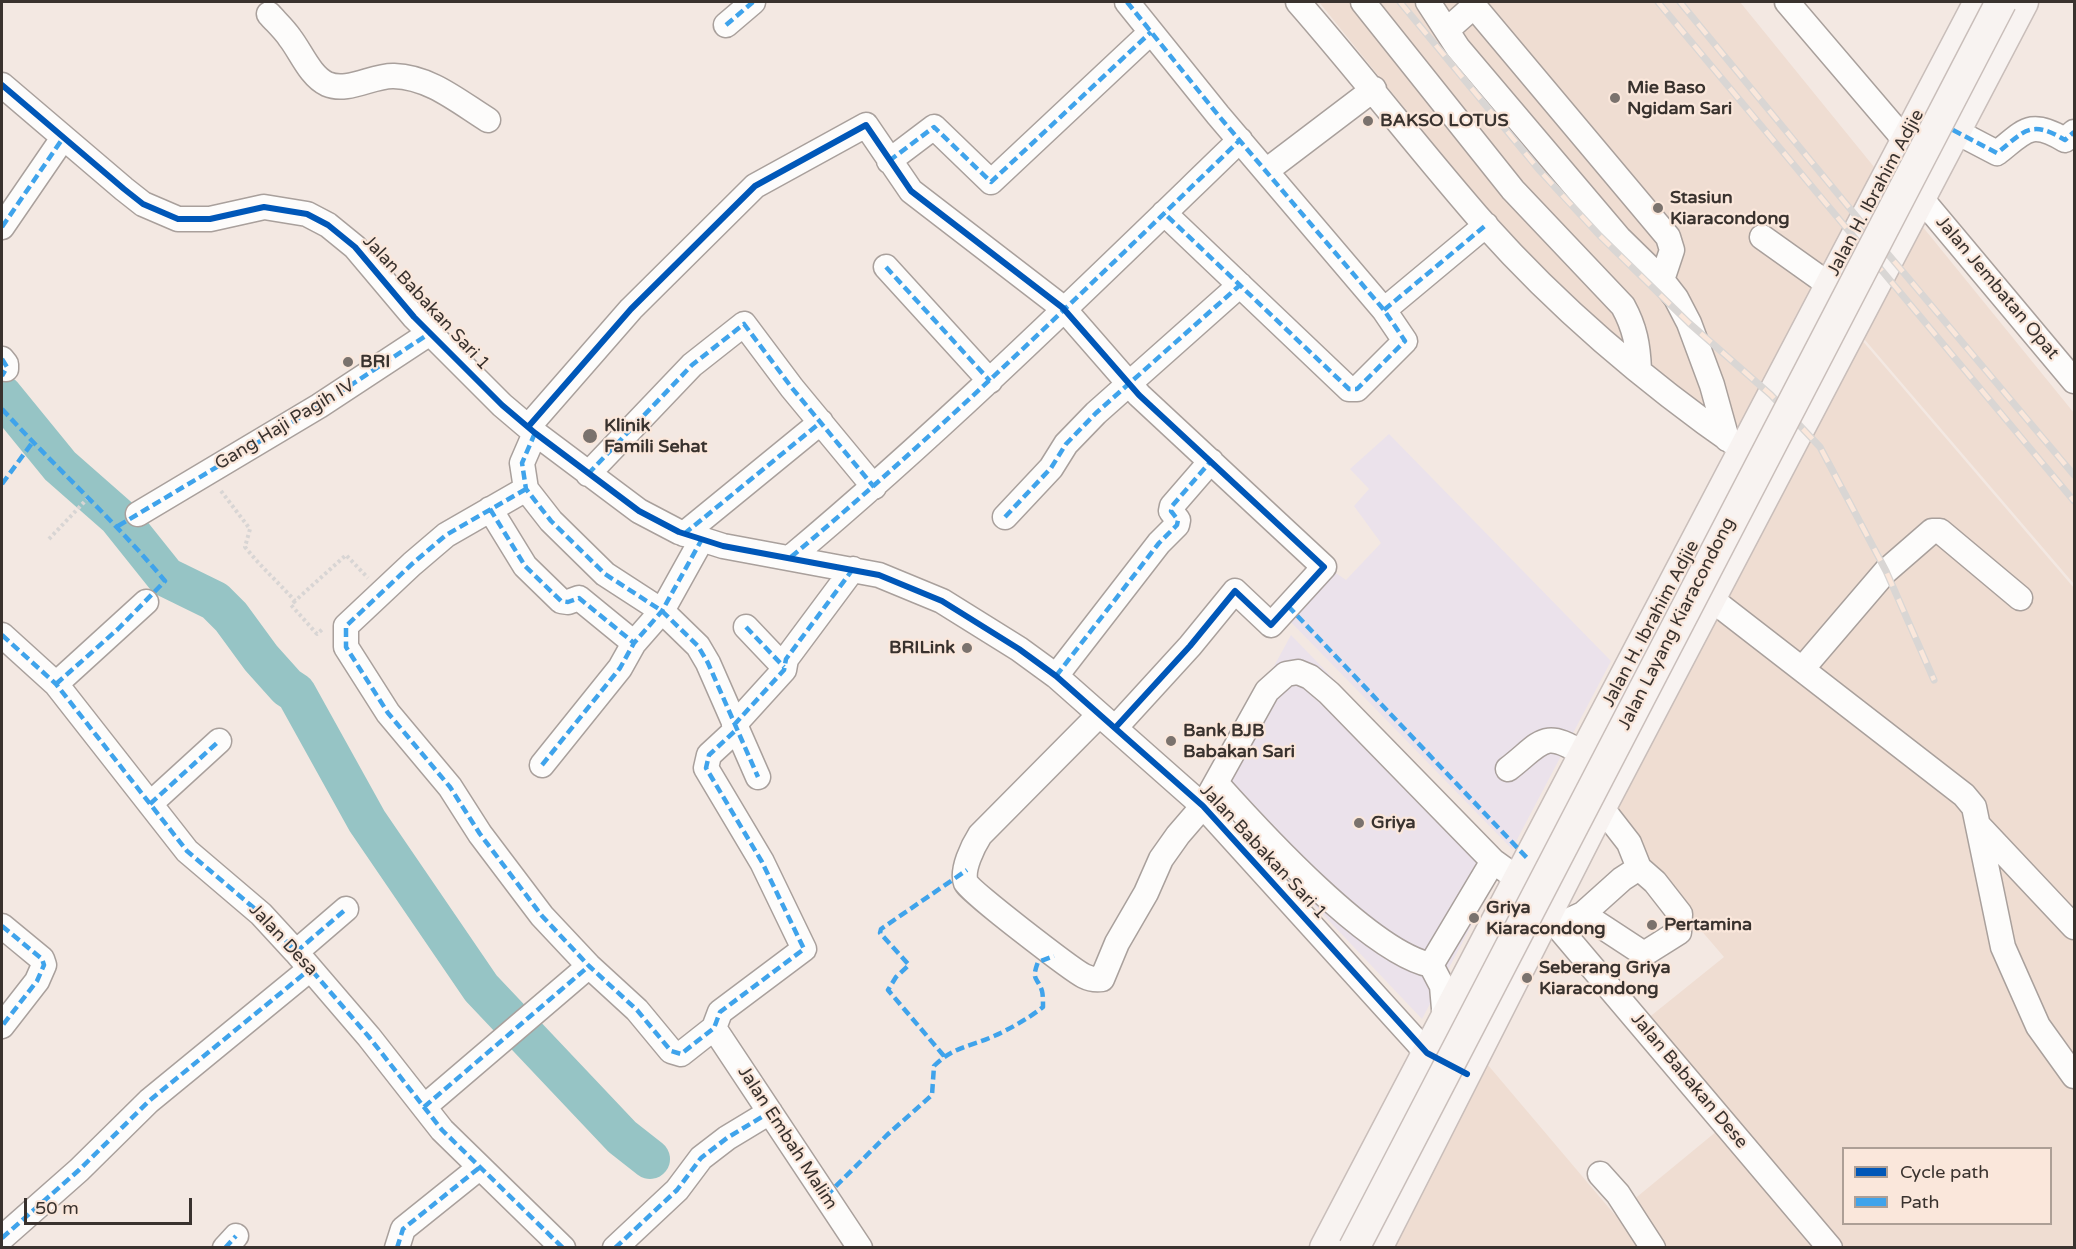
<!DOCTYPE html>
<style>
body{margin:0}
#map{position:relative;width:2076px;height:1249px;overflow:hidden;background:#f3e8e2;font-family:"Varela Round",sans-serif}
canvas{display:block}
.frame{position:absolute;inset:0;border:3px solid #39322e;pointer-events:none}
.legend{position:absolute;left:1842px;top:1147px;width:210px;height:78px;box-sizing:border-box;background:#fae7db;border:2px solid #ad9f96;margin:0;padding:8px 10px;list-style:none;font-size:18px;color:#39322e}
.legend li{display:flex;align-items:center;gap:12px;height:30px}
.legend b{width:30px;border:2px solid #ad9f96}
.scale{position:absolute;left:24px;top:1198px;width:168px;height:27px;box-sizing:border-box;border:3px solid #39322e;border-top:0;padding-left:8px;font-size:18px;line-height:21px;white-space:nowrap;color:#39322e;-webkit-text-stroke:4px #fae7db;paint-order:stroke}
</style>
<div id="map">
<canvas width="2076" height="1249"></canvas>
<div class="frame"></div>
<ul class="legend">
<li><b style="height:8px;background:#0057b8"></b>Cycle path</li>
<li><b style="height:8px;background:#3fa3eb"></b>Path</li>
</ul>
<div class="scale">50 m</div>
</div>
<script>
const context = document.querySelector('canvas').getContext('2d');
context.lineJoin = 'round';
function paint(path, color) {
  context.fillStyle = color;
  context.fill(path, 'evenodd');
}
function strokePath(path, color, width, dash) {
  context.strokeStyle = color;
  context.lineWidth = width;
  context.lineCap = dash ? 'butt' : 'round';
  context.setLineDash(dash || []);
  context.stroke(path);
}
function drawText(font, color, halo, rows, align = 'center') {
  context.font = font + ' "Varela Round",sans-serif';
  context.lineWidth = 4.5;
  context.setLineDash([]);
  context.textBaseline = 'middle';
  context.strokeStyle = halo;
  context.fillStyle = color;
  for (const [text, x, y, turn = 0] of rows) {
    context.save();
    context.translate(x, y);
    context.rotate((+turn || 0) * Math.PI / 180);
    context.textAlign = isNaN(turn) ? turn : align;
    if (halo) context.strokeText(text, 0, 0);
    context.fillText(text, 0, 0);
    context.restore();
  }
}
const commercial = new Path2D(`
 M1389,434L1611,661L1512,849L1285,616L1331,570L1346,580L1381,543L1354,506L1369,489L1350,469Z
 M1291,635L1507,858L1422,1019L1206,791Z`);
const built = new Path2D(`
 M1319,2H1740L2074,413V584L1859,333L1826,262L1738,427L1686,396L1576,305L1492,217Z
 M1861,339L2074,588V1247H1838L1647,1019L1724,957L1601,814ZM1844,1148H2050V1224H1844Z
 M1471,1045L1615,1215L1717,1131L1811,1247L1371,1248Z`);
const river = new Path2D(`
 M2,395L60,466L118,517L166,577L215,601L231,617L261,658L287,687L296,693L367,821L481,988L622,1137L650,1159`);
const path = new Path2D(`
 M221,491L250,529L245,547C261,567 278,582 295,601L346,555L368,578
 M49,539L89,497
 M295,601L291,605L317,634L324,628`);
const minor = new Path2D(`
 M1127,2L1218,115L1384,310L1405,341L1357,389H1349L1164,213
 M1298,2C1362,75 1421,152 1485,225C1560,309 1650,385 1742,449
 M1363,2L1513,190L1623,306C1635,328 1638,345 1639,370
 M1428,2L1458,48L1619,238L1662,280L1676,298L1689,323L1712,385L1727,439
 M1787,2L1904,139
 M269,14C276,22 284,29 290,38C301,52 310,76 327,84C348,93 373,75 394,76C430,77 459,102 488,120
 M726,25L753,2
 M1447,30L1474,6L1668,237L1672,250L1662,280
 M2,85L124,189L143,204L178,219H210L264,207L307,214L328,225L355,247L414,317L502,405L535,433L639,511L679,532L723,546L879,575L942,601L1019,649L1056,676L1203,806L1427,1053L1442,1061
 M1953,130L1997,153C2025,131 2030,119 2065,140L2074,132
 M889,161L934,127L991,182L1151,32
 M1266,171L1374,89
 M1919,196L2074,381
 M2,227L63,138
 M1762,237L1828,284
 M886,267L990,381
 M1384,310L1486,225
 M2,359L6,364V369
 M528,427L631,309L755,186L866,125L911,191L1063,308L1139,395L1324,567L1271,625L1235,591L1190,646L1115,728
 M535,433L522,463L526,489L551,521L605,574L662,611L698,646L708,663L758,777
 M588,474L692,365L744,324L792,388L874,487
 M526,489L446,535L412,564L346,626V647L388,713L450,787L480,834L542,916L589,966L637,1010L671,1051L681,1054L714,1028L720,1012L804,949L762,862L706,768L709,755L736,730
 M490,509L525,566L561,601L568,602L579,598L634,643
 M138,514L319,406L430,333
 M1005,517L1051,468L1066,444L1096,413L1240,285
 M684,534L821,422
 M791,557C947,426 1093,282 1240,140
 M1710,598L1964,795L1974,807L2003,947L2038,1026L2074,1076
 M746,627L784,667
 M2,635L56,684L187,851L261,914L296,952L369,1037L442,1130L563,1248
 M1803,668L1886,571L1932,531H1940L2020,598
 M1056,676L1159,543L1177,525L1178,520L1171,511L1172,506L1211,461
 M56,684L146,602
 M1099,715L980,835C973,846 961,870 966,883C968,890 1072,970 1084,976C1090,979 1095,980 1102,979L1117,943L1146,893L1161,859L1178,835L1203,806L1267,691L1286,674L1298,672L1310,677L1329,693L1493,861L1518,879
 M734,725L784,670L786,659L853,569
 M542,765L620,668L634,643L662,611L702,539
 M1508,769C1542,743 1543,728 1583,754
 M1217,784C1260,832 1371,953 1431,965L1493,861
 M150,804L219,741
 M1978,825L2074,927
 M1547,914L1830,1248
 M1583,914L1644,954L1679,932L1680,914L1655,882L1639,868L1629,843L1601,807
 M1570,920L1583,914L1622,879L1639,868
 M2,926L42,959L44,965L37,981L2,1026
 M296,952L346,909
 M1431,965L1442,986L1445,1020
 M714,1028L860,1248
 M424,1107L589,966
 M1600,1174L1618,1194L1653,1248
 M2,1238L79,1170L149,1101L310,969
 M225,1248L236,1236
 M397,1248L403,1229L479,1168
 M615,1248L677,1190L701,1158L727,1138L770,1112`);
const major = new Path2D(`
 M1325,1248L1979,2
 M1377,1248L1601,807L2023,2`);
const rail = new Path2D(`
 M1400,2L1540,171L1600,236L1689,323L1771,395L1820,447L1886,571L1934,680
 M1658,2L2074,501
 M1680,2L1861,222L2074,475`);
const majorBridge = new Path2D(`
 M1354,1248L2001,2`);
const quiet = new Path2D(`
 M1127,2L1218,115L1384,310L1405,341L1357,389H1349L1164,213
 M726,25L753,2
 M1953,130L1997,153C2025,131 2030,119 2065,140L2074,132
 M889,161L934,127L991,182L1151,32
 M2,227L63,138
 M886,267L990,381
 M1384,310L1486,225
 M2,359L7,367L2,376
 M2,409C55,467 114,520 165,581L118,629L56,684
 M535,433L522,463L526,489L551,521L605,574L662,611L698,646L708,663L758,777
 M588,474L692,365L744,324L792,388L874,487
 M2,484L32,443
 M526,489L446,535L412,564L346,626V647L388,713L450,787L480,834L542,916L589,966L637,1010L671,1051L681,1054L714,1028L720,1012L804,949L762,862L706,768L709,755L736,730
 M490,509L525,566L561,601L568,602L579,598L634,643
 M1005,517L1051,468L1066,444L1096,413L1240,285
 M118,526L319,406L430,333
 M684,534L821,422
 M791,557C947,426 1093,282 1240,140
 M1288,606L1528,859
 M746,627L784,667
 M2,635L56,684L187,851L261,914L296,952L369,1037L442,1130L563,1248
 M1056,676L1159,543L1177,525L1178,520L1171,511L1172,506L1211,461
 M734,725L784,670L786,659L853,569
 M542,765L620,668L634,643L662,611L702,539
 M150,804L219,741
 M2,926L42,959L44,965L37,981L2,1026
 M296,952L346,909
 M944,1056L888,990L896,977L909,965L880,933L881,929L967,870
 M424,1107L589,966
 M826,1196L887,1135L932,1095L934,1066C954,1046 970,1047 994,1036C1010,1029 1029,1018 1043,1007C1043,1002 1043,995 1042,991C1037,976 1031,981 1038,962L1054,956
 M2,1238L79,1170L149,1101L310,969
 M225,1248L236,1236
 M397,1248L403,1229L479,1168
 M615,1248L677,1190L701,1158L727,1138L770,1112`);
const cycleway = new Path2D(`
 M2,85L124,189L143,204L178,219H210L264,207L307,214L328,225L355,247L414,317L502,405L535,433L639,511L679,532L723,546L879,575L942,601L1019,649L1056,676L1203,806L1427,1053L1467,1074
 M528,427L631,309L755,186L866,125L911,191L1063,308L1139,395L1324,567L1271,625L1235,591L1190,646L1115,728`);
const markers = [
 [1615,98,6,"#7a726d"],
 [1368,121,6,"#7a726d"],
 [1658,208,6,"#7a726d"],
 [348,362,6,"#7a726d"],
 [590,436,8,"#7a726d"],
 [967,648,6,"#7a726d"],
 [1171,741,6,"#7a726d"],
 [1359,823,6,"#7a726d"],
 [1474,918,6,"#7a726d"],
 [1652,925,6,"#7a726d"],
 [1527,978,6,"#7a726d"]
];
const poiNames = [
 ["Mie Baso",1627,88],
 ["Ngidam Sari",1627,109],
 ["BAKSO LOTUS",1380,121],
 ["Stasiun",1670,198],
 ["Kiaracondong",1670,219],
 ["BRI",360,362],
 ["Klinik",604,426],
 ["Famili Sehat",604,447],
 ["BRILink",955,648,"right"],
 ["Bank BJB",1183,731],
 ["Babakan Sari",1183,752],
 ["Griya",1371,823],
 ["Griya",1486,908],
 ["Kiaracondong",1486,929],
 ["Pertamina",1664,925],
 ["Seberang Griya",1539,968],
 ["Kiaracondong",1539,989]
];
const streetNames = [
 ["Jalan H. Ibrahim Adjie",1876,193,-62],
 ["Jalan Jembatan Opat",1997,288,50],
 ["Jalan Babakan Sari 1",426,303,47],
 ["Gang Haji Pagih IV",285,425,-31],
 ["Jalan H. Ibrahim Adjie",1651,624,-62],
 ["Jalan Layang Kiaracondong",1677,624,-63],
 ["Jalan Babakan Sari 1",1263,852,47],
 ["Jalan Desa",283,940,47],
 ["Jalan Babakan Dese",1689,1081,50],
 ["Jalan Embah Malim",787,1138,57]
];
paint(commercial, '#ebe2eb');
paint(built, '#efddd2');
strokePath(river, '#96c4c5', 40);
strokePath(minor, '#a9a09c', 27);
strokePath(major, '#c9beba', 33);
strokePath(path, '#d8d5d4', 4, [3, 3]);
strokePath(minor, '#fdfcfb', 24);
strokePath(major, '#f8f3f1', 30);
strokePath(rail, '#d9d6d4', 7);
strokePath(rail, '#fae7db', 4.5, [14]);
strokePath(majorBridge, '#c9beba', 33, []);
strokePath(majorBridge, '#f8f3f1', 30);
strokePath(quiet, '#3fa3eb', 4.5, [9, 4.5]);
strokePath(cycleway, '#0057b8', 6);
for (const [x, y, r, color] of markers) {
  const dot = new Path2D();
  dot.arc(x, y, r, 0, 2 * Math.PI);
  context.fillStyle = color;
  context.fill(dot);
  strokePath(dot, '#fae7db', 2);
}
drawText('bold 18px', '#39322e', '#fae7db', poiNames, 'left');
drawText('18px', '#39322e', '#fae7db', streetNames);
</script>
